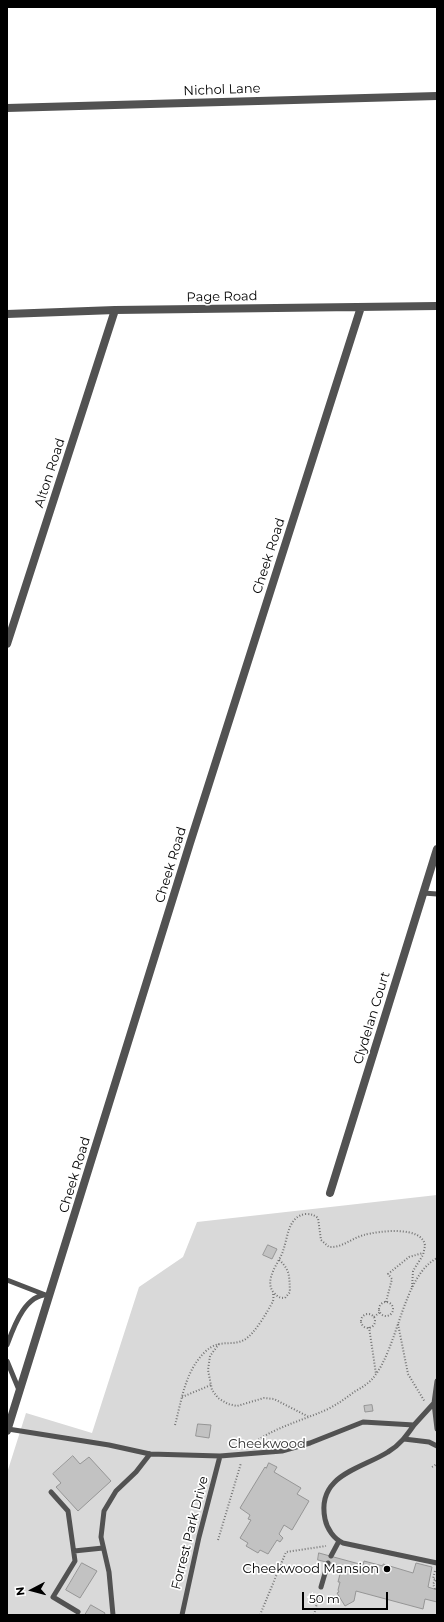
<!DOCTYPE html>
<style>
body{margin:0}
#map{position:relative;width:444px;height:1622px;overflow:hidden;background:#fff;font-family:Montserrat,sans-serif}
canvas{display:block}
.frame{position:absolute;inset:0;border:8px solid #000;pointer-events:none}
.north{position:absolute;left:12px;top:1570px;width:40px;height:40px;-webkit-text-stroke:3px #fff;paint-order:stroke;rotate:264deg;font-size:11px;font-weight:700;line-height:16px;text-align:center;color:#000}
.north::after{content:'';display:block;margin:auto;width:14px;height:18px;background:#000;clip-path:polygon(50% 0,100% 100%,50% 72%,0 100%)}
.scale{position:absolute;left:302px;top:1592px;width:86px;height:18px;box-sizing:border-box;border:2px solid #000;border-top:0;padding-left:5px;font-size:12px;line-height:14px;white-space:nowrap;color:#000;-webkit-text-stroke:3px #fff;paint-order:stroke}
</style>
<div id="map">
<canvas width="444" height="1622"></canvas>
<div class="frame"></div>
<div class="north">N</div>
<div class="scale">50 m</div>
</div>
<script>
const context = document.querySelector('canvas').getContext('2d');
context.lineJoin = 'round';
function paint(path, color) {
  context.fillStyle = color;
  context.fill(path, 'evenodd');
}
function strokePath(path, color, width, dash) {
  context.strokeStyle = color;
  context.lineWidth = width;
  context.lineCap = dash ? 'butt' : 'round';
  context.setLineDash(dash || []);
  context.stroke(path);
}
function drawText(font, color, halo, rows, align = 'center') {
  context.font = font + ' Montserrat,sans-serif';
  context.lineWidth = 3.5;
  context.setLineDash([]);
  context.textBaseline = 'middle';
  context.strokeStyle = halo;
  context.fillStyle = color;
  for (const [text, x, y, turn = 0] of rows) {
    context.save();
    context.translate(x, y);
    context.rotate((+turn || 0) * Math.PI / 180);
    context.textAlign = isNaN(turn) ? turn : align;
    if (halo) context.strokeText(text, 0, 0);
    context.fillText(text, 0, 0);
    context.restore();
  }
}
const green = new Path2D(`
 M437,1195V1615H7V1473L26,1413L92,1433L139,1287L183,1257L197,1222Z`);
const building = new Path2D(`
 M268,1245L277,1249L272,1259L263,1255Z
 M372,1405L373,1411L365,1412L364,1406Z
 M198,1424L211,1425L209,1438L196,1436Z
 M73,1456L80,1464L89,1457L111,1481L78,1511L56,1487L61,1483L53,1474Z
 M269,1463L277,1467L274,1472L301,1488L297,1494L309,1501L292,1530L284,1525L279,1534L283,1538L280,1542L277,1540L268,1554L260,1550L258,1553L246,1546L248,1543L240,1538L251,1520L248,1519L250,1515L240,1508L265,1467L266,1468Z
 M319,1553L363,1565L364,1561L383,1566V1564L413,1573L416,1563L432,1567L428,1587L437,1590V1602L425,1599L423,1609L356,1591L354,1601L345,1606L337,1593L339,1592L338,1590L340,1582H338L342,1566L318,1560Z
 M82,1563L97,1571L80,1598L66,1590Z
 M91,1605L105,1613L104,1615H85Z`);
const path = new Path2D(`
 M279,1260C291,1270 289,1278 290,1292L285,1298C280,1298 278,1297 274,1293C263,1280 279,1263 283,1251C288,1237 288,1216 306,1214C311,1214 314,1215 318,1218L321,1240L329,1247C342,1248 352,1238 364,1235C378,1231 423,1225 425,1246L423,1255L413,1271L412,1287
 M386,1302L392,1279L388,1274L409,1257L423,1253
 M379 1309a7 7 0 1 1 14 0a7 7 0 1 1-14 0Z
 M361 1321a7 7 0 1 1 14 0a7 7 0 1 1-14 0Z
 M374,1317L380,1312
 M398,1324L408,1374L425,1402
 M369,1327L376,1374
 M219,1344L210,1356L208,1370L212,1390L218,1398L228,1404L237,1406L264,1398L274,1399L309,1417
 M182,1397L211,1385
 M175,1425C182,1399 185,1371 205,1352C219,1338 230,1347 244,1340C254,1335 268,1311 273,1301C274,1298 273,1295 273,1292
 M251,1445C274,1427 302,1421 328,1409C338,1404 346,1398 354,1392C361,1388 368,1384 373,1378C399,1347 402,1277 437,1258
 M432,1467L437,1464
 M218,1540L241,1463
 M435,1571L433,1579L437,1580
 M435,1589L433,1584L436,1580
 M260,1615L286,1552L326,1546
 M314,1615L319,1595`);
const lane = new Path2D(`
 M423,893L437,894
 M7,1280L43,1294
 M7,1345C14,1326 26,1292 50,1295
 M7,1361L19,1390
 M434,1403L437,1429
 M414,1425C407,1435 400,1445 388,1452C361,1469 316,1475 325,1519C327,1529 334,1539 343,1543L437,1563
 M8,1429L109,1445L150,1454L220,1456L282,1451L310,1443L363,1422L414,1425L434,1403L437,1381
 M404,1439L429,1442L437,1446
 M51,1492L68,1511L75,1561L53,1597L78,1612
 M74,1551L103,1548
 M331,1556L339,1541
 M321,1587L328,1563
 M113,1615L109,1572L101,1537L104,1511L116,1491L136,1472L150,1454
 M182,1615L199,1537L220,1456`);
const street = new Path2D(`
 M7,108L437,96
 M7,314L115,310L437,306
 M7,644L115,310
 M330,1193L437,849
 M7,1431L190,843L361,307`);
const markers = [
 [387,1569,4,"#000"]
];
const streetNames = [
 ["Nichol Lane",222,90,-2],
 ["Page Road",222,297,-1],
 ["Alton Road",50,473,-72],
 ["Cheek Road",269,556,-72],
 ["Cheek Road",171,865,-73],
 ["Clydelan Court",372,1018,-73],
 ["Cheek Road",75,1175,-73],
 ["Forrest Park Drive",190,1533,-76]
];
const parkNames = [
 ["Cheekwood",267,1444]
];
const poiNames = [
 ["Cheekwood Mansion",379,1569]
];
paint(green, '#d9d9d9');
paint(building, '#c2c2c2');
strokePath(building, '#969696', 1);
strokePath(path, '#747474', 2, [1, 2]);
strokePath(lane, '#525252', 5);
strokePath(street, '#525252', 8);
for (const [x, y, r, color] of markers) {
  const dot = new Path2D();
  dot.arc(x, y, r, 0, 2 * Math.PI);
  context.fillStyle = color;
  context.fill(dot);
  strokePath(dot, '#fff', 1.5);
}
drawText('13px', '#000', '#fff', streetNames);
drawText('13px', '#303030', '#fff', parkNames);
drawText('13px', '#000', '#fff', poiNames, 'right');
</script>
